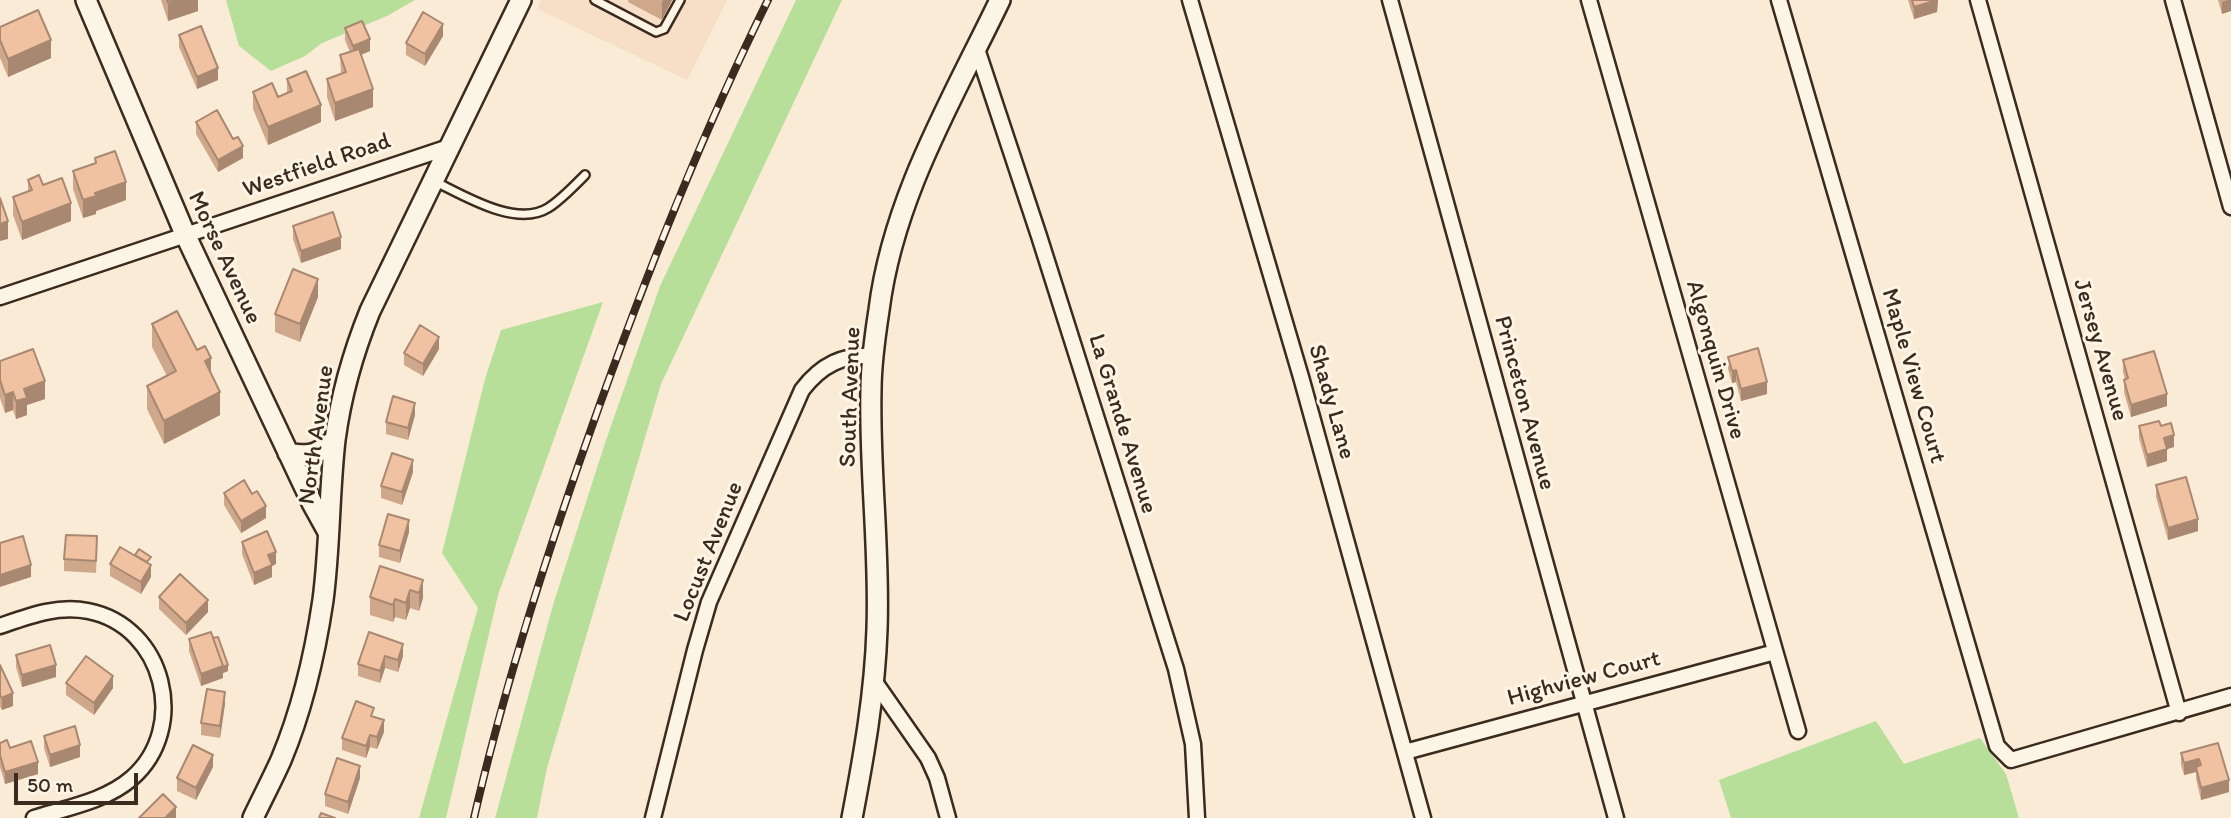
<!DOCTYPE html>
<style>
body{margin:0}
#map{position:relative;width:2231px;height:818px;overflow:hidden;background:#faebd7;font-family:Itim,sans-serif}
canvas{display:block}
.scale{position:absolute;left:14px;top:773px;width:124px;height:32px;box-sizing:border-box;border:4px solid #3b2a1e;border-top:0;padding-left:9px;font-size:21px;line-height:24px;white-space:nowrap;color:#3b2a1e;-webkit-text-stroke:5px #fcf5e5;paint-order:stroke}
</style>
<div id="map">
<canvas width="2231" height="818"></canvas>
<div class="scale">50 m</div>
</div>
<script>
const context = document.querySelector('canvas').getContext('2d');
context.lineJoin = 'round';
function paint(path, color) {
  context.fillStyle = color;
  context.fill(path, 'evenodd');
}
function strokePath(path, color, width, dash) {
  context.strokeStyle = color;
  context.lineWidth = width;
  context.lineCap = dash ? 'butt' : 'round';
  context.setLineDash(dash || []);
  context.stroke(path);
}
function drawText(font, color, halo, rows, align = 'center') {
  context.font = font + ' Itim,sans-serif';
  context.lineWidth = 6;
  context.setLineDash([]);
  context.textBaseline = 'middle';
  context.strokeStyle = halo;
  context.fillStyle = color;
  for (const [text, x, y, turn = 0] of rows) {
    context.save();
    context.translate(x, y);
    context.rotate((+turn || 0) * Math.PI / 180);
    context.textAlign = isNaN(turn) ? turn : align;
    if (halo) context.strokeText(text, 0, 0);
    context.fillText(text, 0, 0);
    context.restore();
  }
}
const built = new Path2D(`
 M541,0H727L687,80L537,9Z`);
const green = new Path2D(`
 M226,0H415L387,16L322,43L305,56L271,71L239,46Z
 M796,0H842L661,384L547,768L537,818H495L553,605L605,443L660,286Z
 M603,302L498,595L446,818H419L478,608L442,553L485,379L501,330Z
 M1876,721L1904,764L1980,738L2006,774L2019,818H1731L1719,780Z`);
const lane = new Path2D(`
 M595,0L656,32L664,29L680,0
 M434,181C463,195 516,228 548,208C561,200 574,186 585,175`);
const street = new Path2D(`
 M1190,0L1301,377L1423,818
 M1390,0L1616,818
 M1589,0L1798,731
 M1779,0L1997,746L2011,760L2231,696
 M1978,0L2179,713
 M2173,0L2231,207
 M977,49L1039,236L1176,669L1193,744L1197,818
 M0,297L449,147
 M0,626C29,616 57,605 88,611C165,626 189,728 132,778C106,801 66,808 34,818
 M875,682L928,758L937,778L948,818
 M1405,752L1775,652
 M653,818L695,650L709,602L802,390C821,365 843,354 874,356`);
const secondary = new Path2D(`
 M86,0L185,234L312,503L328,532
 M288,453C312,457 316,455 335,440
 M253,818C262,799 272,780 281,760C302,710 315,654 323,600C330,547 329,493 335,440C341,395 353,353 370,311L521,0
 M852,818C864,755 875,693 877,629C880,549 869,469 871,390C871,364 875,336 879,310C893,198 952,100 1000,0`);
const rail = new Path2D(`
 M474,818C504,687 545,559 590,432C642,285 699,140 768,0`);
const wall = new Path2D(`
 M161,0H198V11L168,21Z
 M628,0H672L662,20L628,2Z
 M1908,0H1938L1937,12L1914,19Z
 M2218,0H2231L2222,14Z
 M0,27L51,58L8,77L0,58Z
 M345,28L370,51L361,55L373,107L335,121L327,97V79L341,74L340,55L350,52L345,40Z
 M179,35L218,80L197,89L179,47Z
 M443,36L425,66L406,55V43Z
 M287,79L321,122L268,145L253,109V92L278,97L287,93Z
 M196,122L233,139L243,158L218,172L196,134Z
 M95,158L126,200L96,211V214L83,218L73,189V171L95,164Z
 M28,180L43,185L71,221L22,240L13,215V197L28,192Z
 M293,226L341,249L301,263L293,239Z
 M318,297L300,342L275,332V314Z
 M152,324L197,350L211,374L220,415L164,444L147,409V386L167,376L152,347Z
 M439,349L423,376L404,365V353Z
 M1728,357L1767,394L1741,401L1736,382L1732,383L1728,369Z
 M2123,360L2167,406L2131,417L2124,392V380L2125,379L2123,372Z
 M0,361L45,399L27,405V415L16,419L13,410L5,413L0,398Z
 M415,415L408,440L386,434V422Z
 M2139,426H2161L2174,447L2167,449V461L2147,467L2139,438Z
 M413,472L402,505L381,498V486Z
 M2156,485L2198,531L2168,540L2156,497Z
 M224,493L252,494L266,518L241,533L224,505Z
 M409,532L400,563L379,557V545Z
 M242,542L276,564L272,566V577L254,585L242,554Z
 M97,548L96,573L64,571V559Z
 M151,563V577L141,594L110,576V564Z
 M423,580V598L419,611L410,608L406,620L395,617L393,622L370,615V597Z
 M159,597L208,612L186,635L159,609Z
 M189,639L228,671L223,673V678L201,686L189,651Z
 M403,644V656L398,672L385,668L380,683L358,676V664Z
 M16,655L56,677L22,687L16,667Z
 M0,665L13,706L2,710L0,707Z
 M66,683L113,688L94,715L66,695Z
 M225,704L220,738L201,735V723Z
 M374,717L384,732L377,749L370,747L366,758L342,750V738Z
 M44,736L80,757L50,767L44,748Z
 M0,743L10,748L38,774L5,784L0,767Z
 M2218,743L2229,792L2201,800L2196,779V772L2184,775L2181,765V753Z
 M213,767L196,800L177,791V778Z
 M360,778L348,814L325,806V794Z`);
const shadedWall = new Path2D(`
 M177,0H198V11L168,21V3Z
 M663,0H672L662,20V2Z
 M1934,0H1938L1937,12L1914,19V7Z
 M2228,0H2231V11L2222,14V2Z
 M443,24V36L425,66V54Z
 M370,39V51L353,58V46Z
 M51,40V58L8,77V59Z
 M218,68V80L197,89V77Z
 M373,89V107L335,121V103Z
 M321,105V122L268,145V127Z
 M243,146V158L218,172V160Z
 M126,182V200L96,211V214L83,218V200L95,193Z
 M71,203V221L22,240V222Z
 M8,221V239L0,241V224Z
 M341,237V249L301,263V251Z
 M318,279V297L300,342V324Z
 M439,337V349L423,376V364Z
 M211,358V382L205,361Z
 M1736,370V382L1732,383V371Z
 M45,381V399L27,405V415L16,419V401L24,389Z
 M1767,382V394L1741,401V389Z
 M13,392V410L5,413V395Z
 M220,392V415L164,444V421Z
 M2167,394V406L2131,417V405Z
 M415,403V415L408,440V428Z
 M2174,435V447L2164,450V438Z
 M2167,449V461L2147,467V455Z
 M413,460V472L402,505V492Z
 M266,506V518L241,533V521Z
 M2198,519V531L2168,540V528Z
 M409,520V532L400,563V551Z
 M276,552V564L272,566V577L254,585V573L268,555Z
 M31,565V577L0,587V575Z
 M151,565V577L141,594V582Z
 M423,580V598L419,611V593Z
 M410,590V608L406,620V603Z
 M395,599V617L393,622V605Z
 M208,600V612L186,635V623Z
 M403,644V656L398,672V660Z
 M385,656V668L380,683V671Z
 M56,665V677L22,687V675Z
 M228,665V671L223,673V678L201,686V674Z
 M113,676V688L94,715V703Z
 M225,692V704L220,738V726Z
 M13,693V706L2,710V698Z
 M384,720V732L377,749V737Z
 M370,735V747L366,758V746Z
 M80,745V757L50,767V755Z
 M213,755V767L196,800V788Z
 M2199,759V771L2196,767V772L2184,775V763Z
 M38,762V774L5,784V772Z
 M360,766V778L348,814V802Z
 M2229,780V792L2201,800V788Z
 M176,807V818H165Z`);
const building = new Path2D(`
 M167,0H177L168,3Z
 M1912,0H1937L1914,7Z
 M38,10L51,40L8,59L0,40V27Z
 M423,12L443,24L425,54L406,43Z
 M362,21L370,39L353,46L345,28Z
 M201,26L218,68L197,77L179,35Z
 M359,49L373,89L335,103L327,79L346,72L340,55Z
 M306,71L321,105L268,127L253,92L272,83L278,97L292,91L287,79Z
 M217,110L233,139L238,137L243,146L218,160L196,122Z
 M115,151L126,182L95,193L96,196L83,200L73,171L96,163L95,158Z
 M39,175L43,185L62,178L71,203L22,222L13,197L32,190L28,180Z
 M0,198L8,221L0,224Z
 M333,212L341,237L301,251L293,226Z
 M293,269L318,279L300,324L275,314Z
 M177,311L197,350L205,346L211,358L205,361L220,392L164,421L147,386L176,371L152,324Z
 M420,325L439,337L423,364L404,353Z
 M1758,348L1767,382L1741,389L1736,370L1732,371L1728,357Z
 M33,349L45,381L24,389L27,398L16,401L13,392L5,395L0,380V361Z
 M2154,351L2167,394L2131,405L2124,380L2128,378L2123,360Z
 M393,396L415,403L408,428L386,422Z
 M2159,421L2161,426L2171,423L2174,435L2164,438L2167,449L2147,455L2139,426Z
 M392,453L413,460L402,492L381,486Z
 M2186,477L2198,519L2168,528L2156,485Z
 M244,480L252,494L257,491L266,506L241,521L224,493Z
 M388,514L409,520L400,551L379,545Z
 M267,531L276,552L268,555L272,565L254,573L242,542Z
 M66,535L97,536L96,561L64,559Z
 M23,536L31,565L0,575V543Z
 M120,547L151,565L141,582L110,564Z
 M139,549L151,557L147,562L135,555Z
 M380,566L423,580L419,593L410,590L406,603L395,599L393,605L370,597Z
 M180,574L208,600L186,623L159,597Z
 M211,632L223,666L201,674L189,639Z
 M369,632L403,644L398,660L385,656L380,671L358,664Z
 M218,637L228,665L222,667L223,666L213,638Z
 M50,645L56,665L22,675L16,655Z
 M86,656L113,676L94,703L66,683Z
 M0,665L13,693L2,698L0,695Z
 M207,689L225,692L220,726L201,723Z
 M356,701L374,708L371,716L384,720L377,737L370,735L366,746L342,738Z
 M75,726L80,745L50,755L44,736Z
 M7,740L10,748L31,741L38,762L5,772L0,755V743Z
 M2218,743L2229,780L2201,788L2196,767L2201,765L2199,759L2184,763L2181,753Z
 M193,745L213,755L196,788L177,778Z
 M337,758L360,766L348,802L325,794Z
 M163,794L176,807L165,818H139Z
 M321,813L335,818H319Z`);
const streetNames = [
 ["Westfield Road",317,166,-19],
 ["Morse Avenue",224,258,65],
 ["Jersey Avenue",2100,350,74],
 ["Algonquin Drive",1715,360,74],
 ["Maple View Court",1913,376,74],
 ["South Avenue",851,397,-88],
 ["Shady Lane",1331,402,74],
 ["Princeton Avenue",1524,403,75],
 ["La Grande Avenue",1122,424,73],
 ["North Avenue",317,435,-82],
 ["Locust Avenue",709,552,-68],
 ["Highview Court",1584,679,-15]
];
paint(built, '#f7dfc7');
paint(green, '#b8df9a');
strokePath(lane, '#3b2a1e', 12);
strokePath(street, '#3b2a1e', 19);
strokePath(secondary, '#3b2a1e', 24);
strokePath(lane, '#fcf5e5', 7);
strokePath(street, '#fcf5e5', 14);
strokePath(secondary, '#fcf5e5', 19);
strokePath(rail, '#3b2a1e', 8);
strokePath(rail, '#fcf5e5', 5, [16]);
paint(wall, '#cfa78a');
paint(shadedWall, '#a98871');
paint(building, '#f1c2a1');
strokePath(building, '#a98871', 2);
drawText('24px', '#3b2a1e', '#fcf5e5', streetNames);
</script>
